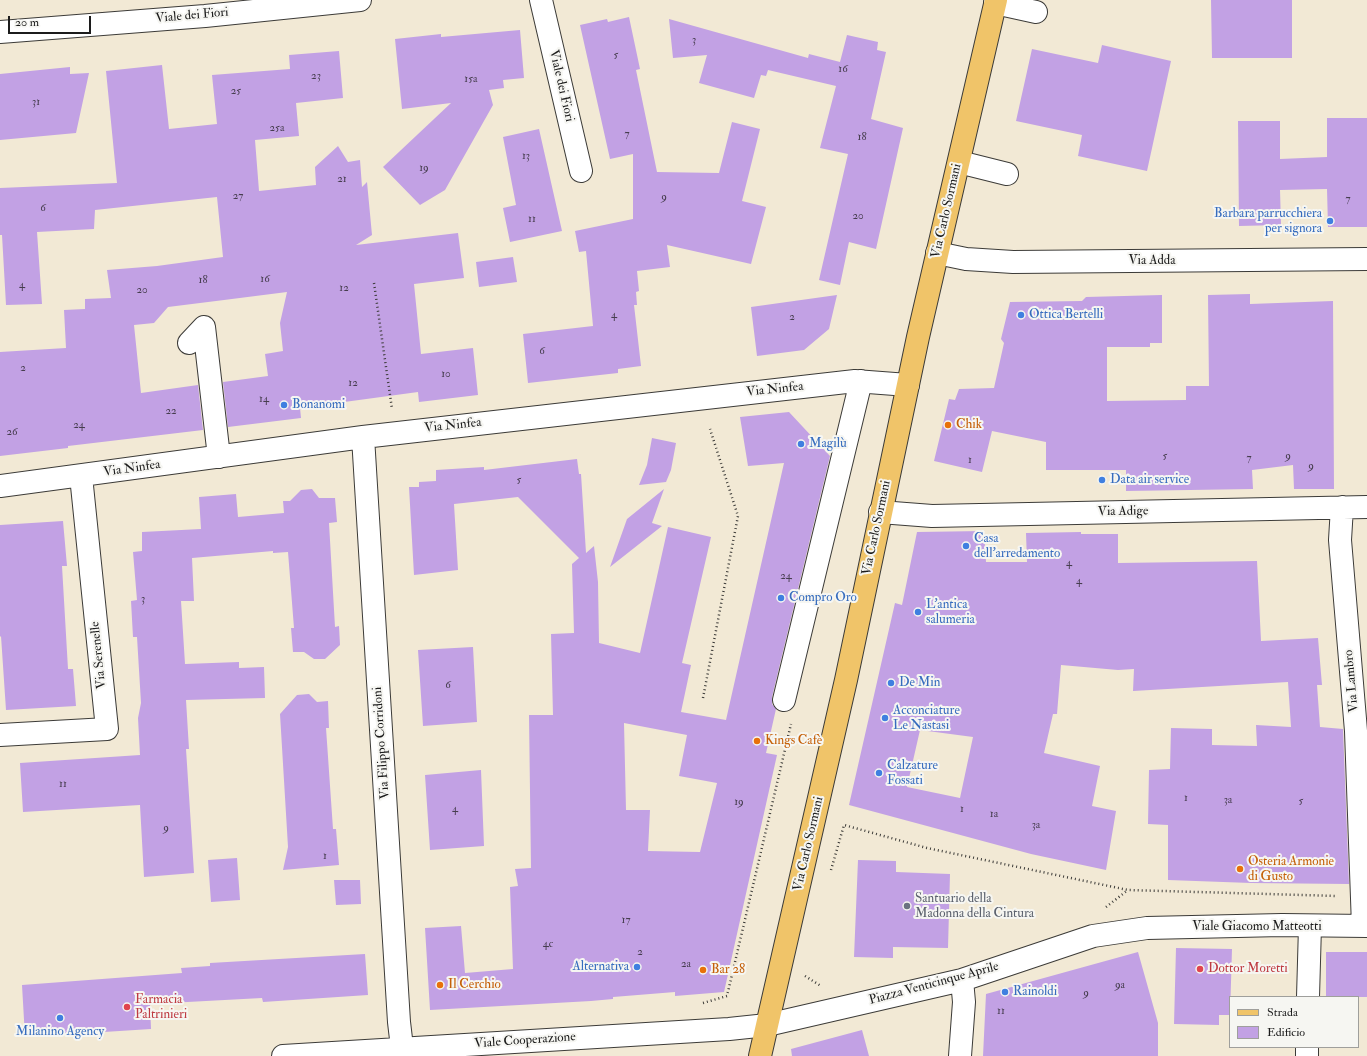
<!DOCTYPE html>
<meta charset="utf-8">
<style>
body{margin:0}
#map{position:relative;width:1367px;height:1056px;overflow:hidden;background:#f2e9d5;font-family:"IM FELL Double Pica",serif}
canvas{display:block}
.legend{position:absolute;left:1229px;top:996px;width:130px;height:52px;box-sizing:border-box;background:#f6f6f2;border:1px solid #9f9f9c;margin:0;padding:5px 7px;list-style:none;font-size:12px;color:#1c1c1c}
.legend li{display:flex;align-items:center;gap:8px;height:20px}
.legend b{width:20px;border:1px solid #9f9f9c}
.scale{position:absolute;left:8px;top:16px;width:83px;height:18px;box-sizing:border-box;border:2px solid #1c1c1c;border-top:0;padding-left:5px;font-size:12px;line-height:14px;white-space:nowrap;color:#1c1c1c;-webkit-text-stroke:3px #f6f6f2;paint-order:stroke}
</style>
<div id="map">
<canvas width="1367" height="1056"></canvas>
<ul class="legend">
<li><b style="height:5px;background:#f0c469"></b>Strada</li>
<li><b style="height:11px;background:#c2a1e4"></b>Edificio</li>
</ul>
<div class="scale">20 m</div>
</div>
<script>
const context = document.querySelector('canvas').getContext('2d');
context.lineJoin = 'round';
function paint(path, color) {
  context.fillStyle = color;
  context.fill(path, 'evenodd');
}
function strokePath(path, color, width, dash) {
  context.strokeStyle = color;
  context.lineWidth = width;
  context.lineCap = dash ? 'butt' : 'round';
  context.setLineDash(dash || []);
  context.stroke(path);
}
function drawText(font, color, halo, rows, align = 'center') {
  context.font = font + ' "IM FELL Double Pica",serif';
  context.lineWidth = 4;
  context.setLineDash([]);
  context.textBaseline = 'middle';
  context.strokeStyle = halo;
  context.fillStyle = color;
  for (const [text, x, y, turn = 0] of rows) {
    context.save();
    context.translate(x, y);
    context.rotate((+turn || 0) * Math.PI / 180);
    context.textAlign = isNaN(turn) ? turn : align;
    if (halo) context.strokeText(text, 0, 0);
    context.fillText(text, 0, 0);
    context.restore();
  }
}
const building = new Path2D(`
 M1211,0H1292V58H1212Z
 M629,17L640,69L636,70L657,172L719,173L732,122L760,129L742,201L766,207L751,264L667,245L670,267L637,271L639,291L636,292L637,305H634L641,366L618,369V373L528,383L523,334L593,326L586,251L579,252L575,231L633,219V154L610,159L580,25L607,19L608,22Z
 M669,19L808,58L809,54L840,62L847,35L878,42L877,50L886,52L871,119L903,128L876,249L849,242L840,285L819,280L848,154L820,148L836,86L768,70L766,76L761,75L754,98L699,83L707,55L673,58Z
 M520,30L524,78L503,80L504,88L489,90L493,105L445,190L420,205L383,167L451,103L402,109L395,39L441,34V37Z
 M1102,45L1171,61L1147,171L1078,156L1082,135L1016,121L1032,49L1098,63Z
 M339,51L343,98L296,103L299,136L255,140L259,191L316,185L315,167L338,146L348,162L360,160L362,187L367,182L372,235L356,245L458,233L464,278L414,284L421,354L473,348L478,395L419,402L418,392L300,408L301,418L228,427L223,382L268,376L265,354L283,351L280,323L287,292L224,300L168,307L154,323L134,325L141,393L198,385L203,430L68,446V448L0,456V352L66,348L64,310L85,309V299L111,298L107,270L157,266L223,257L217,197L95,210L94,229L37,232L42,304L6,305L2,235H0V188L117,183L106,71L162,65L169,129L217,124L212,75L290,69L289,55Z
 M70,67V74L89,73L76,133L0,140V74Z
 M1327,118H1367V227H1328L1327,189L1280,190L1281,225L1239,226L1238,121H1280V159L1327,157Z
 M539,129L562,231L510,242L503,208L516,205L503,137Z
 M513,257L517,282L479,287L476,262Z
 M1250,294V304L1333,301L1334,489H1294L1293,465L1252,470L1253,489L1126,491V470H1046V442L992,431L982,472L934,461L949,399L955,400L959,389L994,388L1004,343L1001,339L1010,302L1082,301L1086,297L1162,295V343H1150V347H1107V401L1186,400V386H1209L1208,295Z
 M837,295L829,329L804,350L757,356L751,307Z
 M789,412L830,456L772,697V704L776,709L766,753L777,755L724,992L675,996V992L613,997V999L591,1001L430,1010L425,928L461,926L465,973L513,969L510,887L518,886L515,869L531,868L529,715H553L551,634L574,633L572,564L579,558L518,497L454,504L458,570L414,575L409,487H419V482L436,481V470L484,467V470L577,459L579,474H581L586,553L594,546L598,582L599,643L640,653L668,527L711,537L682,663L691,665L681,712L726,720L784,463L748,466L740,417ZM624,723L687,735L679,776L717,783L700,852L648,851L650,810H626Z
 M652,438L676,443L671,470L666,482L639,485L647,465Z
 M312,489L319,498H335L337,522L329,523L335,627L339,626L340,645L325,659H314L304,652H293L291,628H294L288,552L273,553V551L192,558L194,601H181L185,664L239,662V668L264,667L265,698L186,700L189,749H186L194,873L144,877L140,805L23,812L20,763L140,755L138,718L141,703L137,637H133L131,601L137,600L133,552L142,551V532L201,529L199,497L236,494L238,517L284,513L283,501H290L301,490Z
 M664,489L652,523L662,526L610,567L627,519Z
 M63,521L67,566H62L68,669H73L76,706L6,710L1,636L0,637V525Z
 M984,531L986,562H1027L1026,533L1081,532V534H1118V563L1257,561L1261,641L1318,638L1322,685H1317L1320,727L1343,729L1349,884L1251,883L1168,880V825L1148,824L1149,770L1170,769L1171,728L1212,729V745L1257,746L1256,725L1291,727L1288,682L1133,691L1134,669L1118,670L1061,665L1057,714H1053L1044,753L1100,766L1092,806L1116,811L1106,870L1031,854L849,805L895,603L902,605L917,532ZM920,730L973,737L960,798L907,787Z
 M473,647L477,722L423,726L418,650Z
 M309,694L317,702L328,701L329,728H326L333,829H336L339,865L283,870L288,847L280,714L297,695Z
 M481,770L484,846L430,850L425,775Z
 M237,858L240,900L211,902L208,860Z
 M858,860L896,861V872L950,874L948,948L893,947V958L854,957Z
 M334,880H360L361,904L336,905Z
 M1176,948L1232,949L1230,1015H1219V1025L1174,1024Z
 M1138,952L1158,1023V1056H983L986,994Z
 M1326,952H1367V997H1326Z
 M365,954L368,995L263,1002L262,998L150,1004L151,1029L25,1037L22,985L182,973L181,968L210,966V963Z
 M862,1030L869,1056H792L791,1049Z`);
const path = new Path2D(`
 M374,283L392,409
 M703,698L738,516L710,429
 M831,870L844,825L927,848L1128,890L1337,896
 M1106,907L1128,890
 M805,976L821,986
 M703,1003L727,996L791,724`);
const minor = new Path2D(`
 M541,0L581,171
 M995,3L1036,12
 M0,32L205,16L360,0
 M959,162L1007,174
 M937,253L966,259L1013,262L1367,259
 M189,343L204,327L219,457
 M363,437L399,1022L403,1056
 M0,486L363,437L855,381L908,385
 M1342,507L1340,540L1356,731L1363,926
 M880,512L932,516L1367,507
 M784,700L861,381
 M0,735L107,729L81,476
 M1308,997L1310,926
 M283,1056L729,1029L767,1025L962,980L1093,936L1147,928L1282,925L1367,926
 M960,1056L964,1002L962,980
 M1307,1056V1047`);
const major = new Path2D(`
 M760,1056L846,680L918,337L996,0`);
const markers = [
 [1330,221,4,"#3f7fe0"],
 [1021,315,4,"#3f7fe0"],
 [284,405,4,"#3f7fe0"],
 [948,425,4,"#e8710a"],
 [801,444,4,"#3f7fe0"],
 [1102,480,4,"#3f7fe0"],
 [966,546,4,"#3f7fe0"],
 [781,598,4,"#3f7fe0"],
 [918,612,4,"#3f7fe0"],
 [891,683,4,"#3f7fe0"],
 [885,718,4,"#3f7fe0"],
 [757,741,4,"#e8710a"],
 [879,773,4,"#3f7fe0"],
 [1240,869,4,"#e8710a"],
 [907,906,4,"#6b7280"],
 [637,967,4,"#3f7fe0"],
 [1200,969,4,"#e0444e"],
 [703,970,4,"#e8710a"],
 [440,985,4,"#e8710a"],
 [1005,992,4,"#3f7fe0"],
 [127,1007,4,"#e0444e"],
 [60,1018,4,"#3f7fe0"]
];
const numberNames = [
 ["3",694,41],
 ["5",616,56],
 ["16",843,70],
 ["23",316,77],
 ["15a",471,80],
 ["25",236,92],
 ["31",36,103],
 ["25a",277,129],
 ["7",627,135],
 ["18",862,138],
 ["13",526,157],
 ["19",424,169],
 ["21",342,180],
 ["27",238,197],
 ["9",664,198],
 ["7",1348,200],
 ["6",43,209],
 ["20",858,217],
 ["11",532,220],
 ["16",265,280],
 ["18",203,281],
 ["4",22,286],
 ["12",344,289],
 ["20",142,291],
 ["4",614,316],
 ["2",792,318],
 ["6",542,352],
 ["2",23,369],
 ["10",446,375],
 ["12",353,384],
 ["14",264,400],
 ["22",171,412],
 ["24",79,426],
 ["26",12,433],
 ["5",1165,457],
 ["9",1288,457],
 ["7",1249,459],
 ["1",970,461],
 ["9",1311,467],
 ["5",519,481],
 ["4",1069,564],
 ["24",786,577],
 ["4",1079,582],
 ["3",143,600],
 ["6",448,686],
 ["11",63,785],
 ["1",1186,799],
 ["3a",1228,801],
 ["5",1301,802],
 ["19",739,803],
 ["4",455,810],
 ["1",962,810],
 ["1a",994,815],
 ["3a",1036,826],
 ["9",166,829],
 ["1",325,857],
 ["17",626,921],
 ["4c",548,945],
 ["2",640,953],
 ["2a",686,965],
 ["9a",1120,986],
 ["9",1086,994],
 ["11",1001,1012]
];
const streetNames = [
 ["Viale dei Fiori",192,16,-5],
 ["Viale dei Fiori",561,86,77],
 ["Via Carlo Sormani",947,211,-77],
 ["Via Adda",1152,261],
 ["Via Ninfea",775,390,-6],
 ["Via Ninfea",453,426,-6],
 ["Via Ninfea",132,469,-8],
 ["Via Adige",1123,512,-1],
 ["Via Carlo Sormani",877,528,-78],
 ["Via Serenelle",99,655,-96],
 ["Via Lambro",1352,681,-95],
 ["Via Filippo Corridoni",382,743,-94],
 ["Via Carlo Sormani",809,844,-77],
 ["Viale Giacomo Matteotti",1257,927],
 ["Piazza Venticinque Aprile",934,984,-15],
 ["Viale Cooperazione",525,1041,-4]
];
const shopNames = [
 ["Barbara parrucchiera",1322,214,"right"],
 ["per signora",1322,229,"right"],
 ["Ottica Bertelli",1029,315],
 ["Bonanomi",292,405],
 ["Magilù",809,444],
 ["Data air service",1110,480],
 ["Casa",974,539],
 ["dell'arredamento",974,554],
 ["Compro Oro",789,598],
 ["L'antica",926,605],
 ["salumeria",926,620],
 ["De Min",899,683],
 ["Acconciature",893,711],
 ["Le Nastasi",893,726],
 ["Calzature",887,766],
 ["Fossati",887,781],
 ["Alternativa",629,967,"right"],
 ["Rainoldi",1013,992],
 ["Milanino Agency",60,1032,"center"]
];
const foodNames = [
 ["Chik",956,425],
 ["Kings Cafè",765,741],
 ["Osteria Armonie",1248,862],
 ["di Gusto",1248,877],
 ["Bar 28",711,970],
 ["Il Cerchio",448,985]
];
const worshipNames = [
 ["Santuario della",915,899],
 ["Madonna della Cintura",915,914]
];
const healthNames = [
 ["Dottor Moretti",1208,969],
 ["Farmacia",135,1000],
 ["Paltrinieri",135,1015]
];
paint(building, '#c2a1e4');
strokePath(minor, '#3c3b38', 24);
strokePath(major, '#3c3b38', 24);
strokePath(path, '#3c3b38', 2.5, [1, 3]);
strokePath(minor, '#fff', 22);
strokePath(major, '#f0c469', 22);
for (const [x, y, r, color] of markers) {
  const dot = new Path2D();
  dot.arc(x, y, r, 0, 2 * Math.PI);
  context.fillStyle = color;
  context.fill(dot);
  strokePath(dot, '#f6f6f2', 1.5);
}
drawText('11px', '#463d4e', null, numberNames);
drawText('13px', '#1c1c1c', '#f6f6f2', streetNames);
drawText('13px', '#366cbe', '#f6f6f2', shopNames, 'left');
drawText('13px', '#c56008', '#f6f6f2', foodNames, 'left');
drawText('13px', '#5b616d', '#f6f6f2', worshipNames, 'left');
drawText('13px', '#be3a42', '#f6f6f2', healthNames, 'left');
</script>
